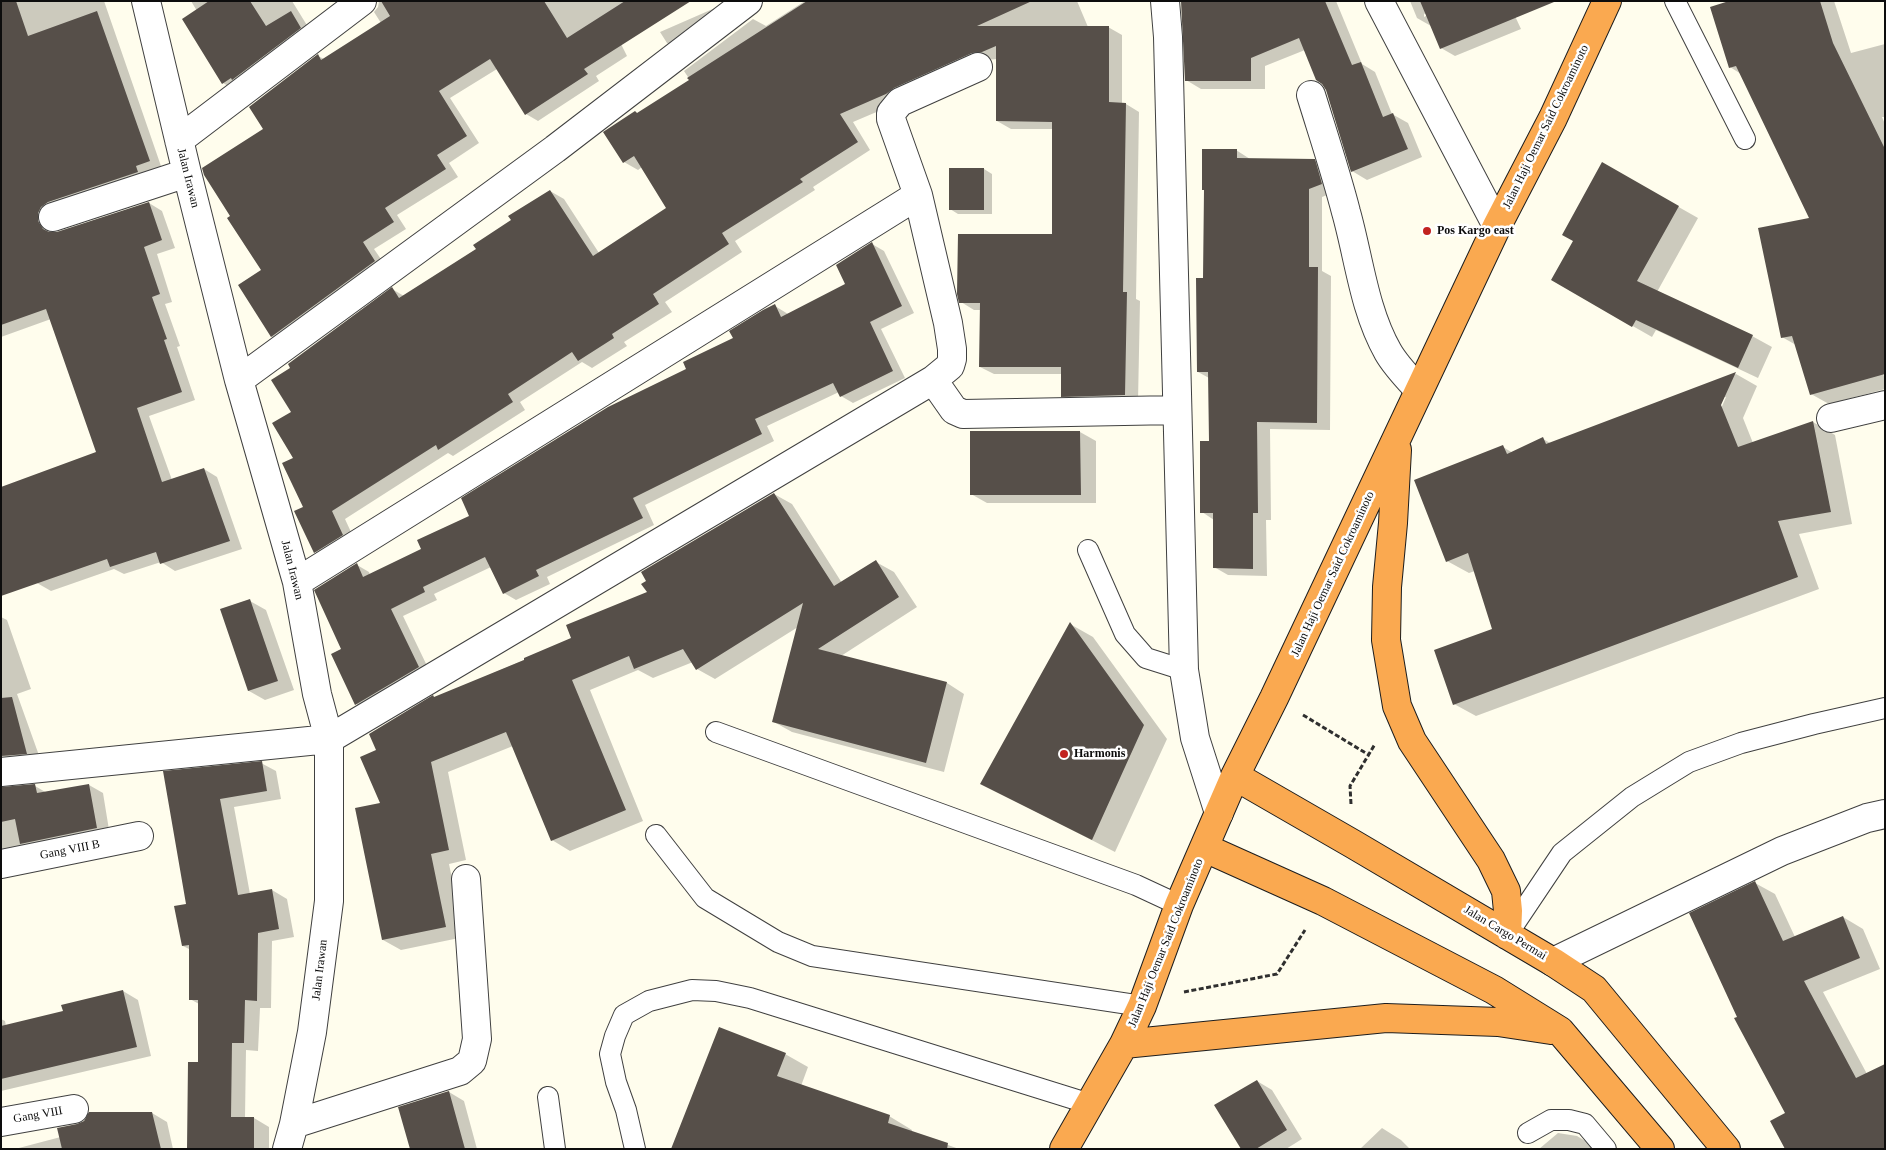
<!DOCTYPE html>
<style>
body{margin:0}
#map{position:relative;width:1886px;height:1150px;overflow:hidden;background:#fffded;font-family:Georgia,serif}
canvas{display:block}
.frame{position:absolute;inset:0;border:2px solid #0d0d0d;pointer-events:none}
</style>
<div id="map">
<canvas width="1886" height="1150"></canvas>
<div class="frame"></div>
</div>
<script>
const context = document.querySelector('canvas').getContext('2d');
context.lineJoin = 'round';
function paint(path, color) {
  context.fillStyle = color;
  context.fill(path, 'evenodd');
}
function strokePath(path, color, width, dash) {
  context.strokeStyle = color;
  context.lineWidth = width;
  context.lineCap = dash ? 'butt' : 'round';
  context.setLineDash(dash || []);
  context.stroke(path);
}
function drawText(font, color, halo, rows, align = 'center') {
  context.font = font + ' Georgia,serif';
  context.lineWidth = 5;
  context.setLineDash([]);
  context.textBaseline = 'middle';
  context.strokeStyle = halo;
  context.fillStyle = color;
  for (const [text, x, y, turn = 0] of rows) {
    context.save();
    context.translate(x, y);
    context.rotate((+turn || 0) * Math.PI / 180);
    context.textAlign = isNaN(turn) ? turn : align;
    if (halo) context.strokeText(text, 0, 0);
    context.fillText(text, 0, 0);
    context.restore();
  }
}
const shadow = new Path2D(`
 M1,1H104L162,169L51,230L53,233L149,203L162,211L175,248L157,254L172,302L165,304L180,346L177,347L195,400L149,416L172,480L204,469L217,477L242,549L175,571L161,562L124,574L114,569L51,591L37,583L98,453L51,319L1,337Z
 M191,1H292L313,35L235,90L223,83L197,11Z
 M379,1H660L614,30L627,56L596,76L599,81L538,121L526,114L497,69L450,98L479,143L449,163L458,177L397,215L406,229L374,249L387,268L284,344L272,337L263,271L265,129L318,56L324,59L381,23L374,12L378,7Z
 M805,1H1077L1088,27H1108L1122,35V104H1126L1139,112L1136,299L1140,301L1138,402L1076,404L1062,396V374H994L980,367L981,310H974L961,302L1053,236L1054,129H1011L997,121V59L986,60L900,102L853,122L870,150L813,187L815,190L735,241L742,252L665,302L672,312L624,342L627,346L592,368L582,362L520,402L525,410L453,456L448,453L345,519L356,543L328,560L315,552L295,458L292,368L392,289L404,296L477,249L550,191L564,199L599,253L668,208L642,167L638,170L624,162L605,132L638,114L690,80L684,71L753,19L766,26Z
 M1235,1H1336L1362,64L1375,72L1392,114L1408,123L1422,157L1367,180L1352,171L1327,90L1305,50L1265,66V89H1201L1186,80Z
 M1410,1H1508L1521,29L1455,56L1441,48L1431,26L1417,18ZM1431,11L1432,13L1424,17V14Z
 M1733,1H1834L1851,53L1885,44V117H1882L1885,124V336L1873,339L1885,380V389L1829,404L1811,394L1796,345L1782,337L1811,218L1741,74L1730,67Z
 M715,8L721,12L674,48L667,43L660,32Z
 M1236,150L1250,159L1314,160L1328,168L1335,192L1322,197V271L1331,276L1330,430L1270,429L1271,520H1266L1267,576L1228,575L1214,567V520L1202,512L1210,443L1209,378L1198,372L1205,279Z
 M1603,164L1698,218L1657,292L1752,336L1772,347L1758,378L1656,330L1652,337L1552,280L1574,241Z
 M950,169H984L992,174V214H958L950,209Z
 M872,244L884,251L914,313L881,329L905,378L853,403L841,396L839,392L767,426L774,441L645,505L654,525L547,577L550,584L516,600L504,593L491,567L434,594L437,600L403,616L431,674L368,711L356,704L333,655L343,650L357,565L369,572L370,575L422,549L734,339L775,306L788,314L847,285Z
 M1736,374L1757,386L1743,418L1753,443L1813,422L1835,435L1852,524L1799,534L1819,589L1476,716L1454,704L1493,630L1475,571L1469,573L1447,561L1503,447L1513,453L1543,439L1552,444ZM1723,397H1726L1720,411L1718,410Z
 M971,432H1080L1096,441V503H987L971,494Z
 M774,494L792,504L842,583L876,562L894,572L917,607L841,656L947,683L964,694L944,772L792,732L774,722L798,627L715,679L697,669L693,662L653,678L638,670L590,690L643,821L570,851L552,840L513,746L448,772L466,860L449,864L464,937L401,950L383,940L382,804L378,751L435,698L573,639L648,593Z
 M250,601L266,610L294,690L265,700L249,691L221,610Z
 M1,617L7,620L31,689L17,694L41,761L1,772Z
 M1070,624L1093,637L1167,739L1115,852L982,784Z
 M261,763L276,771L281,799L234,807L250,894L272,890L287,899L294,937L272,941L271,1008H260L258,1051L246,1050L245,1118H254L269,1127V1149H188L199,1063V1004L190,999L191,950L183,946L188,905L165,773Z
 M89,785L103,793L110,836L1,863V789L35,786L47,793Z
 M1755,883L1775,894L1795,937L1843,917L1863,929L1880,969L1823,992L1867,1074L1786,1113L1739,1017Z
 M123,991L138,1000L151,1056L1,1091V1019L5,1021L6,1026L64,1012Z
 M785,1054L808,1067L801,1086L889,1116L912,1130V1132L959,1149H686Z
 M1257,1081L1272,1090L1302,1139L1286,1149H1242Z
 M449,1092L464,1101L477,1149H411Z
 M152,1113L167,1122L173,1149H15Z
 M1382,1128L1401,1140L1410,1149H1360Z
 M1558,1133L1577,1136L1599,1149H1539Z`);
const building = new Path2D(`
 M1,1H16L28,36L97,11L150,161L136,166L138,172L48,202L41,207L38,213V221L43,229L49,232H57L149,202L162,240L144,247L160,294L152,297L167,339L164,340L182,392L137,408L162,482L204,468L230,541L160,564L156,552L110,567L107,559L1,596V487L96,452L46,309L1,325Z
 M209,1H250L266,26L291,11L301,28L232,80L231,78L222,84L182,19Z
 M381,1H544L567,38L625,1H691L584,69L588,74L525,115L490,59L439,91L467,136L437,155L446,169L385,208L394,222L363,242L375,261L271,337L238,285L261,270L227,218L230,216L204,175L202,168L263,129L249,107L318,54L321,60L390,16Z
 M807,1H1032L977,26H1109V102L1126,103L1123,292H1127L1125,395L1061,397V367H979L980,303H959L957,294L958,234H1052V122L996,121V46L982,52L972,53L894,88L886,94L840,114L858,142L800,179L803,182L722,233L729,244L653,294L659,304L612,334L614,338L578,361L572,352L508,394L513,402L438,450L436,445L332,511L343,535L314,553L294,511L303,507L282,463L293,458L272,423L291,412L271,380L290,368L288,364L392,287L399,298L476,249L473,245L511,220L508,216L550,190L593,256L666,208L634,156L623,163L603,132L635,111L637,113L689,80L687,78Z
 M1181,1H1325L1352,65L1361,62L1383,117L1393,113L1408,149L1351,172L1326,90L1322,84L1316,80L1299,38L1251,58V81H1185Z
 M1420,1H1554V2L1440,49Z
 M1729,1H1820L1833,43L1885,149V374L1810,395L1792,336L1781,338L1758,228L1809,218L1736,66L1729,68L1710,7Z
 M1202,149H1237V158L1315,159L1322,184L1309,189V267H1318L1317,423L1257,422L1258,513H1253V569L1213,568V513H1200V441H1209L1208,372H1197L1196,278H1203L1204,190H1202Z
 M1602,162L1679,206L1637,281L1753,335L1738,368L1636,320L1632,327L1551,280L1573,241L1562,235Z
 M949,168H984V210H949Z
 M872,242L902,306L870,322L893,371L840,397L833,383L755,419L762,434L633,498L643,518L536,570L539,576L503,594L485,557L423,587L425,592L391,609L419,667L355,705L331,654L341,649L314,590L357,563L363,577L421,549L417,540L469,516L461,498L608,407L686,369L683,362L733,338L729,331L763,310L775,304L781,317L845,284L836,265Z
 M1736,372L1721,405L1738,447L1813,421L1831,512L1778,521L1798,577L1453,705L1434,650L1492,629L1468,553L1446,562L1414,480L1503,445L1507,454L1543,437L1546,444Z
 M970,431H1080L1081,495H970Z
 M774,493L834,586L876,560L899,597L818,649L947,682L926,763L772,722L803,603L696,670L683,649L634,669L629,656L572,680L626,810L551,841L506,732L431,762L449,850L431,854L446,927L382,940L355,808L380,803L360,757L376,750L369,734L433,695L434,697L524,660V658L571,638L566,625L647,592L641,584L646,581L641,572Z
 M250,599L278,681L248,691L220,609Z
 M1070,622L1144,725L1092,840L980,784Z
 M12,697L27,754L1,756V698Z
 M262,761L267,791L220,799L238,895L272,889L279,929L258,933L257,1001L245,1000L244,1043H232L231,1117H254V1149H187L188,1062H198V1000H189V945L182,946L174,906L186,904L163,771Z
 M35,784L37,793L89,784L97,828L20,844L15,819L1,822V787Z
 M1755,881L1783,941L1843,916L1860,958L1804,981L1856,1078L1885,1064V1149H1785L1770,1121L1785,1113L1734,1018L1737,1017L1689,913Z
 M123,990L137,1047L1,1079V1026L63,1011L61,1005Z
 M719,1027L786,1053L777,1076L890,1115L888,1123L948,1143L947,1149H671Z
 M1257,1080L1287,1130L1256,1149H1241L1214,1105Z
 M449,1091L465,1149H410L398,1107Z
 M89,1112H152L161,1149H62L57,1128L77,1124L84,1121Z`);
const path = new Path2D(`
 M1303,715L1369,755
 M1351,804L1350,786L1375,744
 M1184,992L1277,974L1305,930`);
const lane = new Path2D(`
 M1675,1L1745,139
 M1088,550L1125,634L1146,658L1184,670
 M716,732L1136,885L1179,905
 M656,835L705,898L778,942L812,956L1142,1006
 M1507,935L1562,853L1632,797L1689,762L1741,743L1814,724L1885,708
 M548,1097L555,1149
 M1528,1133L1551,1120H1569L1585,1124L1606,1149
 M635,1149L626,1110L616,1082L610,1054L615,1036L624,1015L649,1001L692,990L716,991L750,998L1090,1104`);
const street = new Path2D(`
 M146,1L187,173L239,380L297,582L317,694L329,739V901L312,1032L294,1124L287,1149
 M1165,1L1168,37L1184,670L1195,738L1219,813
 M1379,1L1497,226
 M1311,95C1323,134 1336,173 1346,212C1359,258 1364,310 1388,352C1396,366 1408,378 1419,390
 M179,140L362,1
 M918,195L891,119V113L900,102L978,67
 M53,217L187,173
 M239,380L555,149L748,1
 M933,380L954,410L963,414L1177,410
 M1831,418L1885,405
 M1,772L329,739L933,380L950,366L952,359V349L948,323L918,195L297,582
 M1,864L139,836
 M1553,962L1782,851L1867,818L1885,814
 M1,1122L74,1109
 M294,1124L460,1071L472,1061L477,1039L466,879`);
const highway = new Path2D(`
 M1397,450L1393,523L1387,587L1386,640L1397,706L1412,741L1491,860L1506,891L1508,911L1507,935
 M1235,776L1353,844L1553,962L1594,989L1726,1149
 M1205,848L1323,901L1494,990L1560,1031L1660,1149
 M1124,1044L1386,1018L1498,1022L1551,1030
 M1064,1149L1124,1044L1142,1006L1179,905L1235,776L1274,698L1497,226L1553,118L1607,1`);
const markers = [
 [1427,231,5,"#c22320"],
 [1064,754,5,"#c22320"]
];
const streetNames = [
 ["Jalan Haji Oemar Said Cokroaminoto",1546,127,-64],
 ["Jalan Irawan",188,178,76],
 ["Jalan Irawan",292,570,76],
 ["Jalan Haji Oemar Said Cokroaminoto",1333,574,-65],
 ["Gang VIII B",70,850,-11],
 ["Jalan Cargo Permai",1505,933,31],
 ["Jalan Haji Oemar Said Cokroaminoto",1166,943,-68],
 ["Jalan Irawan",320,970,-83],
 ["Gang VIII",38,1115,-10]
];
const poiNames = [
 ["Pos Kargo east",1437,231],
 ["Harmonis",1074,754]
];
paint(shadow, '#0003');
paint(building, '#564f49');
strokePath(lane, '#404040', 22);
strokePath(street, '#404040', 30);
strokePath(highway, '#1e1e1e', 30);
strokePath(path, '#2f2f2f', 3, [5, 2.5]);
strokePath(lane, '#fff', 20);
strokePath(street, '#fff', 28);
strokePath(highway, '#faa950', 28);
for (const [x, y, r, color] of markers) {
  const dot = new Path2D();
  dot.arc(x, y, r, 0, 2 * Math.PI);
  context.fillStyle = color;
  context.fill(dot);
  strokePath(dot, '#fff', 2);
}
drawText('12px', '#0d0d0d', '#fff', streetNames);
drawText('bold 12px', '#0d0d0d', '#fff', poiNames, 'left');
</script>
